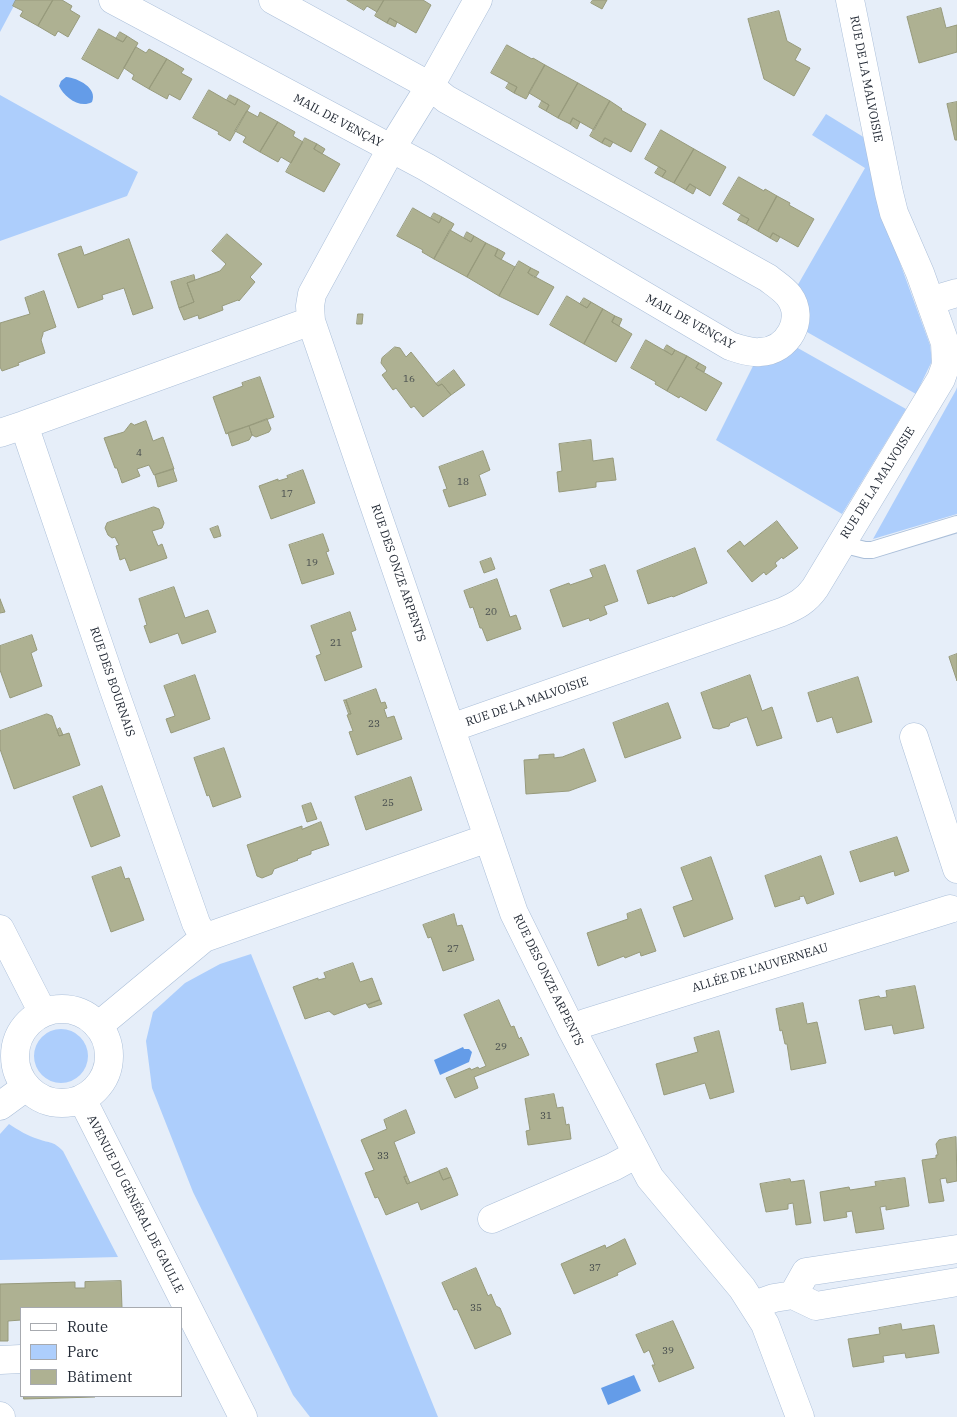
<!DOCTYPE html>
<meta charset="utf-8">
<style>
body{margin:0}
#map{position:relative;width:957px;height:1417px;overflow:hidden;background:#e6eef9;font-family:"IBM Plex Serif",serif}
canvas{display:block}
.legend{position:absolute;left:20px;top:1307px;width:162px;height:90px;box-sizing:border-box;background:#fff;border:1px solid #a7aaaf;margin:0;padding:6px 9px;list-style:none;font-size:15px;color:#242b36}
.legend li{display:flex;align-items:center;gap:10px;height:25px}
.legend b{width:25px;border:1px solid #a7aaaf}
</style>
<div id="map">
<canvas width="957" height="1417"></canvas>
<ul class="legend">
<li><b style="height:6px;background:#fff"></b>Route</li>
<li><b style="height:14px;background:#adcefc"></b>Parc</li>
<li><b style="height:14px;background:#aeb192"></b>Bâtiment</li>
</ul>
</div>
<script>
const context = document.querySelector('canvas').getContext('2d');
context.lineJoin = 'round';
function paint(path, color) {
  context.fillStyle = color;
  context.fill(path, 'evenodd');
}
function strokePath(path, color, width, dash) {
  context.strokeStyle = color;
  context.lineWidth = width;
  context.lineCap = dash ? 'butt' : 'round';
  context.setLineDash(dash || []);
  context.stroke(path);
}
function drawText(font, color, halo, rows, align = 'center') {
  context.font = font + ' "IBM Plex Serif",serif';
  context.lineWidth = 4;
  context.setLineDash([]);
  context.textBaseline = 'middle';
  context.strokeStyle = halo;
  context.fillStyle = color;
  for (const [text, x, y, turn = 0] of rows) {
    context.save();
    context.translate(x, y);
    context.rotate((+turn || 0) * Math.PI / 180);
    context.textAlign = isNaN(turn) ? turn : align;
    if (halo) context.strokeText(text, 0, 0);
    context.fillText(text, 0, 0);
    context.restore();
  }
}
const green = new Path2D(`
 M0,0H17L0,32Z
 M0,95L138,172L127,196L0,241Z
 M826,114L865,138L885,222L930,345L932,361L916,394L807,332V313L796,288L865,168L812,135Z
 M796,347L906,409L842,514L716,440L756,360Z
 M957,387V514L873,539L956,390Z
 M251,954L438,1417H310L293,1395L193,1192L152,1088L146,1041L153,1012L185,983L220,964Z
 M34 1056a27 27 0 1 1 54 0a27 27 0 1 1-54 0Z
 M9,1124C18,1130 28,1136 38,1139C51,1144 52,1140 63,1151L118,1257L0,1260V1134Z`);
const water = new Path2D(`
 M66,77C78,78 98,88 92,102C80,109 64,97 59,86L61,81Z
 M463,1047L464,1049H469L472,1052L469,1062L440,1075L434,1060Z
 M634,1375L641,1391L608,1405L601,1388Z`);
const building = new Path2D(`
 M16,0H53L38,26L20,16L23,11L13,6Z
 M53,0H62L72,6L70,10L80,16L68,37L58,31L55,36L38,26Z
 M347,0H384L377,12L367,6L364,10Z
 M384,0H423L431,5L416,33L390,18L387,23L375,16Z
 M593,0H607L602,9L591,3Z
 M941,8L946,28L957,25V52L919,63L907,17Z
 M779,11L787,41L801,49L795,60L810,68L794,96L764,79L748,19Z
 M390,18L397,22L395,27L387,23Z
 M99,29L123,42L127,36L138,43L118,79L82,59Z
 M120,32L127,36L123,42L116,39Z
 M507,45L532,59L533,58L545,65L526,99L514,93L517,87L491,73Z
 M136,47L146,53L149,49L167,59L149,89L132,79L134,75L124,68Z
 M167,59L184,69L181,73L192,79L180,100L169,94L167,99L149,89Z
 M545,65L578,83L558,118L546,111L549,105L529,93Z
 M509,83L517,87L514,93L506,88Z
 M578,83L610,101L594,130L573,118L570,124L558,118Z
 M209,90L235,105L238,99L250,106L230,141L218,134L219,132L193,118Z
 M230,95L238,99L235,105L227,100Z
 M542,101L549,105L546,111L539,107Z
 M610,101L622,109L621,110L646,124L631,152L605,138L602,143L590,136Z
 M957,102V140H955L947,104Z
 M247,111L258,117L260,112L278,122L260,152L243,142L246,137L235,131Z
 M573,118L580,122L577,129L570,124Z
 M278,122L295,132L293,136L303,142L291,163L281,157L278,162L260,152Z
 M661,130L694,149L674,183L662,177L666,171L645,159Z
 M305,138L317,144L314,149L340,164L324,192L286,172Z
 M605,138L613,142L610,147L602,143Z
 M317,144L325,149L322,154L314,149Z
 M694,149L726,167L710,196L690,184L686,190L674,183Z
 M659,167L666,171L662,177L655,173Z
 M739,177L764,191L765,189L777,196L758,231L746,224L749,219L723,204Z
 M690,184L696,188L693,194L686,190Z
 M777,196L790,203L789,205L814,219L798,247L773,233L770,238L758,231Z
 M413,208L439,223L442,217L454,224L434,259L422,252L423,250L397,236Z
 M434,213L442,217L439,223L431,218Z
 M741,215L749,219L746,224L738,220Z
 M450,230L471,242L474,236L486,243L467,277L434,259Z
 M467,232L474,236L471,242L464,238Z
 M773,233L780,237L777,242L770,238Z
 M227,234L262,264L250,277L255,282L239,301L238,300L222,306L223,310L199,319L198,315L184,320L179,308L194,302L187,283L220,271L226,264L212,251Z
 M129,239L153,308L133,315L124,288L102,295L103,299L78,308L58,254L81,246L84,255Z
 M486,243L498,249L495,256L515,267L499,296L467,277Z
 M498,249L505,253L501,260L495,256Z
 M519,261L531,268L528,273L554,287L538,315L499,296Z
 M531,268L539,272L535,278L528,273Z
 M194,275L195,280L187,283L194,302L179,308L171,282Z
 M44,291L56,327L43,332V334L41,340L45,353L18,363L19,365L2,371L0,367V323L30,314L25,298Z
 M567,296L587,308L591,302L603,309L584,344L550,325Z
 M584,298L591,302L587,308L580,304Z
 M603,309L615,316L612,322L632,334L616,362L584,344Z
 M358,314H363L362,324H357Z
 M615,316L622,319L619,326L612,322Z
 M646,340L672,355L675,350L687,356L667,391L655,384L656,382L631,368Z
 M667,345L675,350L672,355L664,350Z
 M395,347L400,348L406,357L411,352L438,386L442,384L451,395L423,417L414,406L411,408L396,388L393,390L382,375L387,371L381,363L382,358Z
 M687,356L699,363L696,368L722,383L706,411L680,396L679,398L667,391Z
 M699,363L706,367L704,372L696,368Z
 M454,370L465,385L451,395L442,384L438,386L436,384Z
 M260,377L274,417L226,434L213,397L243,386L242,383Z
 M267,419L271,429L269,432L256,437L252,435L249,426Z
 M146,421L153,441L163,437L174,469L154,475L149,465L137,469L140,476L122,483L117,468H115L104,438L124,432L131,423L134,425Z
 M249,426L252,435L249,440L232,446L228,433Z
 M591,440L593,461L613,458L616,480L596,482V487L559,492L557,472L562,471L559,444Z
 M483,451L490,470L479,475L486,495L449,507L443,490L447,489L439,467Z
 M173,469L177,481L158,487L155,475Z
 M303,470L315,503L271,519L259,486L278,479V481L288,478L287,476Z
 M154,507L159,509L164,523L162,528L152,531L158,546L162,544L167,558L130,571L125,558L120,560L116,546L119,545L115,537L112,538L108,535L105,528L107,523Z
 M777,521L798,548L783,559L782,557L775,563L777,566L766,575L764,572L752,582L727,551L740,541L744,546Z
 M218,526L221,536L214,538L210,529Z
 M323,534L329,551L326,552L334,574L302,584L289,545Z
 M695,548L707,583L673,597L672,596L648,604L637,571Z
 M491,558L495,569L484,573L480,562Z
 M605,565L618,601L604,606L607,614L590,621L589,618L563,627L550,590L569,583L570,585L593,577L590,570Z
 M497,579L510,617L516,615L521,629L487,641L482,628H480L473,607L470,608L464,591Z
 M174,587L185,618L208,610L216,632L182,644L178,633L150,643L144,626L147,625L139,599Z
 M0,599L5,612L0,613Z
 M350,612L356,630L351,632L362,667L325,681L316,656L321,654L311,626Z
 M32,635L37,650L31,653L42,686L10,698L0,670V646Z
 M957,654V681L949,657Z
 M195,675L210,719L171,733L166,719L175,716L164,686Z
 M750,675L762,711L772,707L782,738L757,746L747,717L730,723L729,726L719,729L713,728L701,693Z
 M858,677L872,722L837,733L832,717L817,722L808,693Z
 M376,689L381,703L385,702L387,708L384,709L387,718L394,716L402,739L357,755L349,732L353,731L347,715L351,714L346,700Z
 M344,700H346L351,714H349Z
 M668,703L681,738L625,758L613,723Z
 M47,714L52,716L59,736L69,733L80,765L14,789L0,749V731Z
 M60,728L63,735L59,736L57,730Z
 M224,748L241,797L213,807L209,795L207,796L194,758Z
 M584,749L596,781L569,791L526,794L524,760L539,759V755L554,754V758L562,757Z
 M411,777L422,810L366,830L355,797Z
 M102,786L120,836L91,847L73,797Z
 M311,803L317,819L307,822L302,806Z
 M321,822L329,845L311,851V854L297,859L298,860L274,869L272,874L262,878L257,876L247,845L302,826V829Z
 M897,837L909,871L895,876L894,871L860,882L850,852Z
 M821,856L834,894L807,904L804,896L799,897L800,899L775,907L765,876Z
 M711,857L733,919L684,937L673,907L693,900L681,868Z
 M121,867L125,879L129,878L144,920L111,932L92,877Z
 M641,909L656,951L641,956L640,952L625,958L624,956L598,966L587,933L628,919L627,914Z
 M454,914L457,926L462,925L474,960L443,971L431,937L428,938L423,925Z
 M353,963L360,982L372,978L380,1000L367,1005L366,1003L334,1015L329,1011L305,1019L293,987L318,978V980L326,978L324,973Z
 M915,986L924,1028L894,1034L892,1025L865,1030L859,1000L879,996L880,998L887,997L886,991Z
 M380,1000L382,1004L369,1008L367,1005Z
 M499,1000L511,1027L514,1026L519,1039L521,1037L529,1055L474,1077L478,1088L455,1098L446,1078L470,1068L471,1070L478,1067L479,1069L486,1066L464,1015Z
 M803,1003L807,1024L817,1022L826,1063L791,1070L787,1044H785L782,1030L780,1031L776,1009Z
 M719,1031L734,1092L710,1099L705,1083L664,1095L656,1064L698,1052L694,1038Z
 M554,1094L557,1108L563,1107L566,1125L569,1124L571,1139L528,1145L526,1131L530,1130L525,1099Z
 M406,1110L415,1133L394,1142L407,1176L404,1177L407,1184L439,1171L443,1180L451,1177L458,1195L421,1210L418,1202L386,1215L378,1197L375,1198L365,1173L374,1170L361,1140L387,1129L384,1120Z
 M956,1137L957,1181L947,1183L946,1178L940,1179L944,1201L929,1203L922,1160L936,1158V1155H938L936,1144L939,1140Z
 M447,1168L451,1177L443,1180L439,1171Z
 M407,1176L410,1183L407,1184L404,1177Z
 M905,1178L909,1206L886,1210V1206L880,1207L884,1229L856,1233L852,1211L846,1212L847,1217L824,1221L820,1192L849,1187L850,1190L876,1186L875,1182Z
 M790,1179L791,1182L804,1180L811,1223L796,1225L793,1203L788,1204V1209L766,1212L760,1184Z
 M625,1239L636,1264L617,1273L618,1275L574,1294L561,1264L605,1245L606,1248Z
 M476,1268L488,1296L491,1294L496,1306L500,1308L511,1334L475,1349L457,1309L454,1310L442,1283Z
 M121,1281L122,1308H21V1320L8,1321V1341H0V1284L75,1282V1288H85V1282Z
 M673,1321L694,1368L659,1382L652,1365H655L649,1350L644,1353L636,1335Z
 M901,1324L902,1330L934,1325L939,1353L906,1358L905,1353L883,1356L884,1362L853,1367L848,1339L880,1334L879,1328Z
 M24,1396H95V1397L24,1399Z`);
const service = new Path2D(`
 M841,544L865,550H872L957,524`);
const minor = new Path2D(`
 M113,0L426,167L730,346C739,349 750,353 760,352C788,351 806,319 789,296C784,289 774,283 768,278L446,99L430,86L273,0
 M478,0L430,86L391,149L312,294L310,306L311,321L514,913L572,1030L650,1178L742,1288L765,1324L800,1417
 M930,301L957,293
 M0,433L24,425
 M451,728L782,612C796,606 806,601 815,588L941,379L946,365L945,343L920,273L894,213L889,193L850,0
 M914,737L957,869
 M204,938L196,923L113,687L24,425L311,321
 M98,1026L204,938L488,838
 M572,1030L585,1023L950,909
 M0,1106L26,1087
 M492,1219L613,1167L637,1154
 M793,1295L806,1272L957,1249
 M754,1305L774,1298L793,1295L816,1306L957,1282
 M0,1360L21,1359
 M0,1416L1,1417`);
const tertiary = new Path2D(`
 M0,929L43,1013
 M15 1056a47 47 0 1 1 94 0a47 47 0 1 1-94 0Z
 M82,1099L243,1417`);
const numberNames = [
 ["16",409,379],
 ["4",139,453],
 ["18",463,482],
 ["17",287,494],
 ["19",312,563],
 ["20",491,612],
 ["21",336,643],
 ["23",374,724],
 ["25",388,803],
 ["27",453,949],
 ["29",501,1047],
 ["31",546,1116],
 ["33",383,1156],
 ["37",595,1268],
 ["35",476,1308],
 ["39",668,1351]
];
const streetNames = [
 ["RUE DE LA MALVOISIE",866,79,79],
 ["MAIL DE VENÇAY",338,121,28],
 ["MAIL DE VENÇAY",690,322,29],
 ["RUE DE LA MALVOISIE",878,483,-58],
 ["RUE DES ONZE ARPENTS",398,573,71],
 ["RUE DES BOURNAIS",112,682,71],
 ["RUE DE LA MALVOISIE",527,702,-19],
 ["ALLÉE DE L'AUVERNEAU",760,968,-17],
 ["RUE DES ONZE ARPENTS",548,980,64],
 ["AVENUE DU GÉNÉRAL DE GAULLE",135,1204,63]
];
paint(green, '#adcefc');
paint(water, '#649ce8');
paint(building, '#aeb192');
strokePath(building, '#979a7c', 1);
strokePath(service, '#abbfd9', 18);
strokePath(minor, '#abbfd9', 29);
strokePath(tertiary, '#abbfd9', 29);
strokePath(service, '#fff', 16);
strokePath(minor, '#fff', 28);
strokePath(tertiary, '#fff', 28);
drawText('10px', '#464c4d', null, numberNames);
drawText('12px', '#242b36', '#fff', streetNames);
</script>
